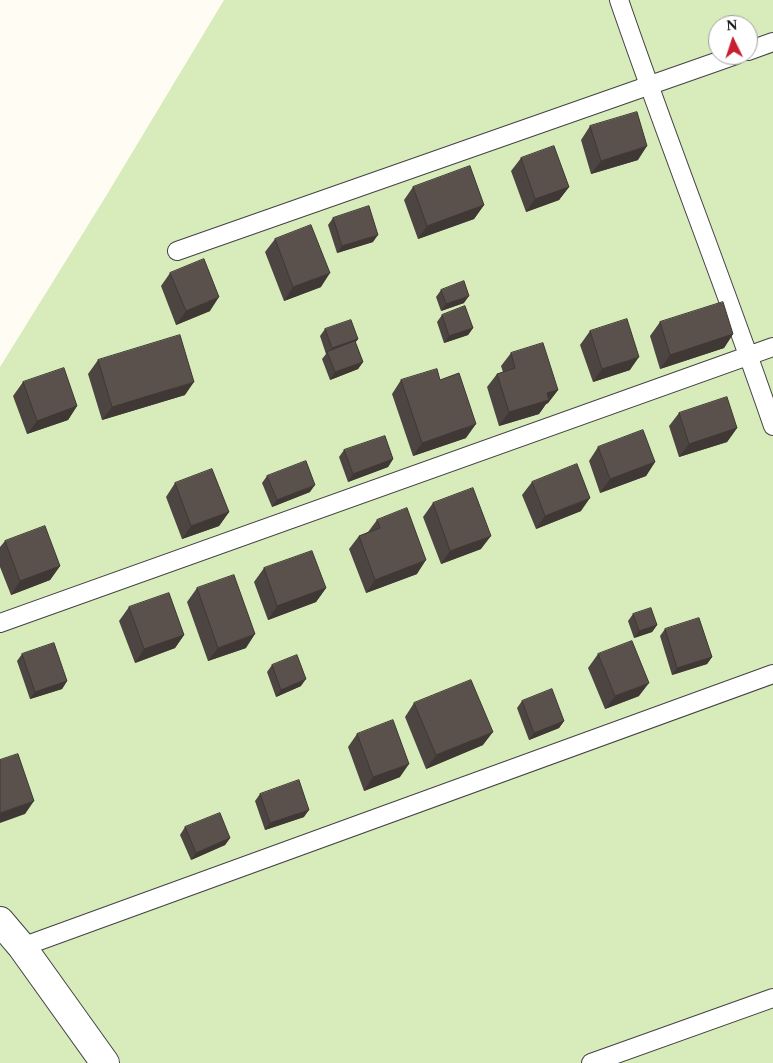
<!DOCTYPE html>
<style>
body{margin:0}
#map{position:relative;width:773px;height:1063px;overflow:hidden;background:#fffcf3;font-family:Spectral,serif}
canvas{display:block}
.north{position:absolute;left:708px;top:15px;width:50px;height:50px;box-sizing:border-box;background:#fff;border:1px solid #9f9f9f;border-radius:50%;rotate:356deg;font-size:14px;font-weight:700;line-height:20px;text-align:center;color:#101010}
.north::after{content:'';display:block;margin:auto;width:18px;height:22px;background:#c82031;clip-path:polygon(50% 0,100% 100%,50% 72%,0 100%)}
</style>
<div id="map">
<canvas width="773" height="1063"></canvas>
<div class="north">N</div>
</div>
<script>
const context = document.querySelector('canvas').getContext('2d');
context.lineJoin = 'round';
function paint(path, color) {
  context.fillStyle = color;
  context.fill(path, 'evenodd');
}
function strokePath(path, color, width, dash) {
  context.strokeStyle = color;
  context.lineWidth = width;
  context.lineCap = dash ? 'butt' : 'round';
  context.setLineDash(dash || []);
  context.stroke(path);
}
const green = new Path2D(`
 M224,0H773V1063H0V367L103,201ZM718,25H748V55H718Z`);
const lane = new Path2D(`
 M619,0C668,143 724,283 773,426
 M748,51L773,42
 M177,251L736,55
 M0,623L773,347
 M22,947L773,674
 M591,1063L773,998`);
const street = new Path2D(`
 M0,921L22,947L105,1063`);
const wall = new Path2D(`
 M590,126L638,160L591,174L581,140Z
 M521,158L569,187L559,200L526,212L511,171Z
 M413,187L484,205L474,219L418,239L404,200Z
 M333,218L373,242L337,253L328,225Z
 M275,239L321,287L284,301L265,252Z
 M170,273L210,311L176,325L161,286Z
 M441,290L464,303L441,311L436,297Z
 M442,315L473,328L468,335L444,343L437,322Z
 M660,322L733,334L724,348L660,369L650,336Z
 M325,329L358,339L355,342L363,362L358,369L330,380L322,359L326,354L320,336Z
 M590,331L630,370L593,382L580,345Z
 M511,353L558,390L548,403L546,404L539,414L499,426L487,387L497,374L503,372L501,366Z
 M98,360L185,395L102,420L88,374Z
 M401,380H440L466,438L413,456L392,394Z
 M23,382L77,406L68,420L27,434L13,396Z
 M679,413L737,428L727,442L679,457L669,426Z
 M598,447L655,462L646,476L600,493L589,461Z
 M344,450L393,459L388,467L348,482L339,457Z
 M267,476L310,492L272,507L262,483Z
 M532,482L581,511L536,529L522,495Z
 M175,483L229,512L219,526L182,539L166,497Z
 M433,503L481,549L441,564L423,517Z
 M377,520L417,574L366,593L349,549L359,536L368,532Z
 M5,541L60,566L50,580L11,595L0,567V547Z
 M264,568L326,588L316,602L268,620L254,582Z
 M197,588L246,648L208,661L187,602Z
 M129,607L184,635L175,648L135,663L119,621Z
 M633,614L657,625L652,632L634,638L628,621Z
 M665,629L712,657L707,664L672,675L660,636Z
 M22,654L67,681L62,689L30,699L17,661Z
 M598,654L639,696L605,709L588,668Z
 M272,665L301,686L276,697L267,672Z
 M522,701L564,721L559,728L529,740L517,708Z
 M414,703L483,745L426,769L405,717Z
 M357,734L400,777L364,791L348,747Z
 M260,794L304,817L265,830L255,801Z
 M185,827L230,838L225,845L191,860L180,835Z`);
const shadedWall = new Path2D(`
 M647,146L638,160L591,174L601,161Z
 M569,187L559,200L526,212L535,199Z
 M484,205L474,219L418,239L427,226Z
 M378,235L373,242L337,253L342,246Z
 M330,273L321,287L284,301L293,287Z
 M469,296L464,303L441,311L446,304Z
 M219,297L210,311L176,325L186,311Z
 M473,328L468,335L444,343L449,336Z
 M733,334L724,348L660,369L670,355Z
 M358,339L353,346L328,353L332,348Z
 M639,357L630,370L593,382L602,369Z
 M363,362L358,369L330,380L335,372Z
 M194,382L185,395L102,420L112,407Z
 M558,390L548,403L546,404L539,414L499,426L509,412L547,393Z
 M77,406L68,420L27,434L37,421Z
 M476,424L466,438L413,456L422,443Z
 M737,428L727,442L679,457L689,444Z
 M393,459L388,467L348,482L353,474Z
 M655,462L646,476L600,493L610,479Z
 M315,485L310,492L272,507L277,500Z
 M590,498L581,511L536,529L545,516Z
 M229,512L219,526L182,539L191,526Z
 M491,536L481,549L441,564L450,551Z
 M426,560L417,574L366,593L375,580Z
 M60,566L50,580L11,595L20,581Z
 M326,588L316,602L268,620L277,606Z
 M657,625L652,632L634,638L639,631Z
 M255,634L246,648L208,661L218,648Z
 M184,635L175,648L135,663L144,649Z
 M712,657L707,664L672,675L677,668Z
 M306,679L301,686L276,697L281,690Z
 M67,681L62,689L30,699L35,692Z
 M649,683L639,696L605,709L615,696Z
 M564,721L559,728L529,740L534,733Z
 M493,732L483,745L426,769L436,755Z
 M409,764L400,777L364,791L373,777Z
 M34,801L25,814L0,823V813Z
 M309,810L304,817L265,830L270,823Z
 M230,838L225,845L191,860L196,853Z`);
const building = new Path2D(`
 M637,112L647,146L601,161L590,126Z
 M554,146L569,187L535,199L521,158Z
 M470,166L484,205L427,226L413,187Z
 M369,206L378,235L342,246L333,218Z
 M311,225L330,273L293,287L275,239Z
 M204,259L219,297L186,311L170,273Z
 M464,281L469,296L446,304L441,290Z
 M723,302L733,334L670,355L660,322Z
 M465,306L473,328L449,336L442,315Z
 M627,319L639,357L602,369L590,331Z
 M351,320L358,339L332,348L325,329Z
 M180,335L194,382L112,407L98,360Z
 M355,341L363,362L335,372L327,352Z
 M543,343L558,390L547,393L549,400L509,412L497,374L515,368L511,353Z
 M64,368L77,406L37,421L23,382Z
 M437,369L440,380L459,373L476,424L422,443L401,380Z
 M727,397L737,428L689,444L679,413Z
 M643,430L655,462L610,479L598,447Z
 M385,436L393,459L353,474L344,450Z
 M306,461L315,485L277,500L267,476Z
 M577,464L590,498L545,516L532,482Z
 M212,469L229,512L191,526L175,483Z
 M473,488L491,536L450,551L433,503Z
 M407,508L426,560L375,580L359,536L380,528L377,520Z
 M45,526L60,566L20,581L5,541Z
 M312,551L326,588L277,606L264,568Z
 M234,575L255,634L218,648L197,588Z
 M169,593L184,635L144,649L129,607Z
 M651,608L657,625L639,631L633,614Z
 M699,618L712,657L677,668L665,629Z
 M632,641L649,683L615,696L598,654Z
 M54,643L67,681L35,692L22,654Z
 M297,655L306,679L281,690L272,665Z
 M471,680L493,732L436,755L414,703Z
 M552,689L564,721L534,733L522,701Z
 M393,720L409,764L373,777L357,734Z
 M18,754L34,801L0,813V760Z
 M299,780L309,810L270,823L260,794Z
 M220,813L230,838L196,853L185,827Z`);
paint(green, '#d7ecba');
strokePath(lane, '#434343', 20);
strokePath(street, '#434343', 30);
strokePath(lane, '#fff', 18);
strokePath(street, '#fff', 28);
paint(wall, '#4d4541');
paint(shadedWall, '#3f3835');
paint(building, '#5a504c');
strokePath(building, '#3f3835', 1);
</script>
